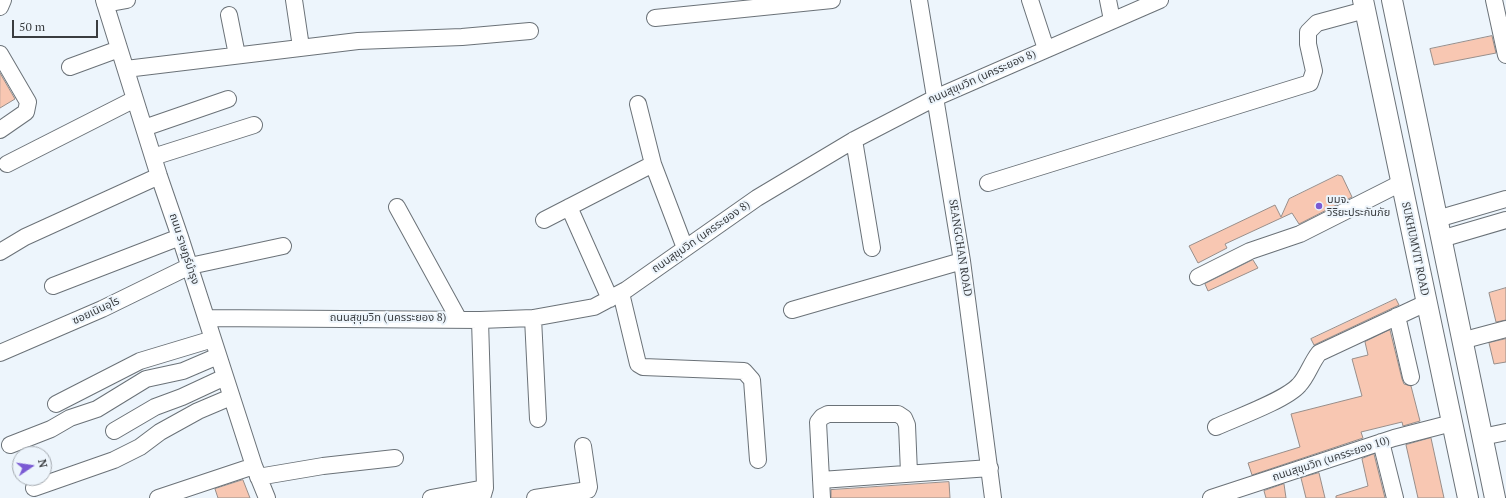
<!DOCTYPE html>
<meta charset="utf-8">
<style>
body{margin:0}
#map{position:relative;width:1506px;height:498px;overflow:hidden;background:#edf5fc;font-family:"PT Serif",serif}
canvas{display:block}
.north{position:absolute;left:12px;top:446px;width:40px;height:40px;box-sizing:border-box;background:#edf5fc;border:1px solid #a5abb1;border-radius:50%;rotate:77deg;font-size:11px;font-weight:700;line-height:16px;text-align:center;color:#3a3d40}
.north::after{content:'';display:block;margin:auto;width:14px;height:18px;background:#7a5ad4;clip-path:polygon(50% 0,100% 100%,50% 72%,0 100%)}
.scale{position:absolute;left:12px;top:20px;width:86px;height:18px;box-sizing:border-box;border:2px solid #3a3d40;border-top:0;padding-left:5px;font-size:12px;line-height:14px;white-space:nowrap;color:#3a3d40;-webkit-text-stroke:3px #edf5fc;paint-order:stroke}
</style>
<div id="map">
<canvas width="1506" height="498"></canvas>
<div class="north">N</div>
<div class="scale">50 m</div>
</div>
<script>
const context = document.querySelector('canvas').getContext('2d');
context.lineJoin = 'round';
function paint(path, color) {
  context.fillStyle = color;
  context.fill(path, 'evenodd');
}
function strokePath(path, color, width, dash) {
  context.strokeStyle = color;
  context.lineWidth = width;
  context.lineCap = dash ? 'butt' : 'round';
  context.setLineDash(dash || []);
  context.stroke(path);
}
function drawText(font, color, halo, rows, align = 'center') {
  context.font = font + ' "PT Serif","Noto Sans Thai",serif';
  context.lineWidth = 4;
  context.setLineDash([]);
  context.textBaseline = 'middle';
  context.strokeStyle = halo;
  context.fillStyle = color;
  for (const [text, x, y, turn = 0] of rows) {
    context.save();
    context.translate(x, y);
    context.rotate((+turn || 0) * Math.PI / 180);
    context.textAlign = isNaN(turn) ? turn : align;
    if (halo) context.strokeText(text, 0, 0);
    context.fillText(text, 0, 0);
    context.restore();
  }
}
const building = new Path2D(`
 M1492,36L1496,53L1434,65L1430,49Z
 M0,73L15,99L0,108Z
 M1338,175L1342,176L1352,197L1299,224L1292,213L1225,244L1227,248L1198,263L1189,246L1275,205L1281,217L1289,199Z
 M1253,260L1258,268L1208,291L1205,284Z
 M1506,288V320L1496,322L1489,293Z
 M1396,299L1399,305L1314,345L1311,339Z
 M1390,330L1402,379L1404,384L1411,386L1420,421L1403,426L1402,422L1361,432L1363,438L1252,475L1248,463L1300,447L1291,414L1362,396L1352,359L1368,355L1365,342Z
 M1506,339V362L1494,364L1489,343Z
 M1431,438L1444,498H1418L1406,445Z
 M1374,454L1385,498H1336V496L1368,486L1362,459Z
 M1319,473L1325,498H1306L1301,478Z
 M243,480L250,498H218L215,489Z
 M949,482L950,498H831V490Z
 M1284,484L1286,498H1266L1264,491Z`);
const minor = new Path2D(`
 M104,0L159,176L180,237L254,466L267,498
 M294,0L301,47
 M919,0L962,261L993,498
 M1030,0L1046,49
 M1108,0L1112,20
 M1494,0L1506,55
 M105,4L127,0
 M0,7L3,0
 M229,15L237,55
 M655,18L832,0
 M0,54L28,102L26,112L0,130
 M70,67L119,49
 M126,69L358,41L462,37L530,31
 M638,104L653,164L685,248
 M144,128L228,99
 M854,140L872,248
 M153,157L254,125
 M7,164L135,99
 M988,183L1310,83L1314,71L1308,44V32L1317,23L1365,10
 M397,207L458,318
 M569,207L610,299
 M1437,219L1506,199
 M544,220L653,164
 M1441,239L1506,220
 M0,252L25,237L159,176
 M1198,277L1250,251L1300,234L1401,183
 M53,286L180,237
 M621,293L638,364L643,367L744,371L752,380L758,460
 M792,310L962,261
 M1397,316L1411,377
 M206,318L480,320L533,318L594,307L626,290L757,198L854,140L935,98L1160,0
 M533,318L538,419
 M480,320L485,488L482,498
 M1461,341L1506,329
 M0,353L102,309L190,266L283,246
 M56,404L140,361L213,339
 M1216,427C1236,418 1286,400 1299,385C1307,377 1311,363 1319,353L1426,303
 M114,431L155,407L182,397L225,377
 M1482,437L1506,432
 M1381,442L1395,498
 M10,445L51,429L70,418L97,409L146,379L183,371L218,356
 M258,477L323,466L395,458
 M821,480L990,468
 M34,488L114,460L140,447L160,432L198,411L231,397
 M158,498L254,466
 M431,498L485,488
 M535,498L588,490L589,487L583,446
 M822,498L818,422L822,417L828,414H898L904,418L907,425L909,473
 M1211,498L1394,438L1452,423`);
const major = new Path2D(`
 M1363,0L1468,498
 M1392,0L1495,498`);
const markers = [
 [1319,206,4,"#7a5ad4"]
];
const streetNames = [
 ["ถนนสุขุมวิท (นครระยอง 8)",982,77,-24],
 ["ถนนสุขุมวิท (นครระยอง 8)",701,237,-35],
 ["SEANGCHAN ROAD",960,248,81],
 ["ถนน ราษฎร์บำรุง",184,249,72],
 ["SUKHUMVIT ROAD",1415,249,78],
 ["ซอยเนินอุไร",96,311,-25],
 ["ถนนสุขุมวิท (นครระยอง 8)",388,318],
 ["ถนนสุขุมวิท (นครระยอง 10)",1331,459,-18]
];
const poiNames = [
 ["บมจ.",1327,200],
 ["วิริยะประกันภัย",1327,213]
];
paint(building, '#f8c7b2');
strokePath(building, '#988e8a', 1);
strokePath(minor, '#6b7278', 18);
strokePath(major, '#6b7278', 22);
strokePath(minor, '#fff', 16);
strokePath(major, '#fff', 20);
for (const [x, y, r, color] of markers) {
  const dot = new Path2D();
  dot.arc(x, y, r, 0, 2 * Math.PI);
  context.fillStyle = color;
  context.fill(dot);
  strokePath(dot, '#edf5fc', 1.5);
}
drawText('11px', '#3a3d40', '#edf5fc', streetNames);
drawText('11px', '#3a3d40', '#edf5fc', poiNames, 'left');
</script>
